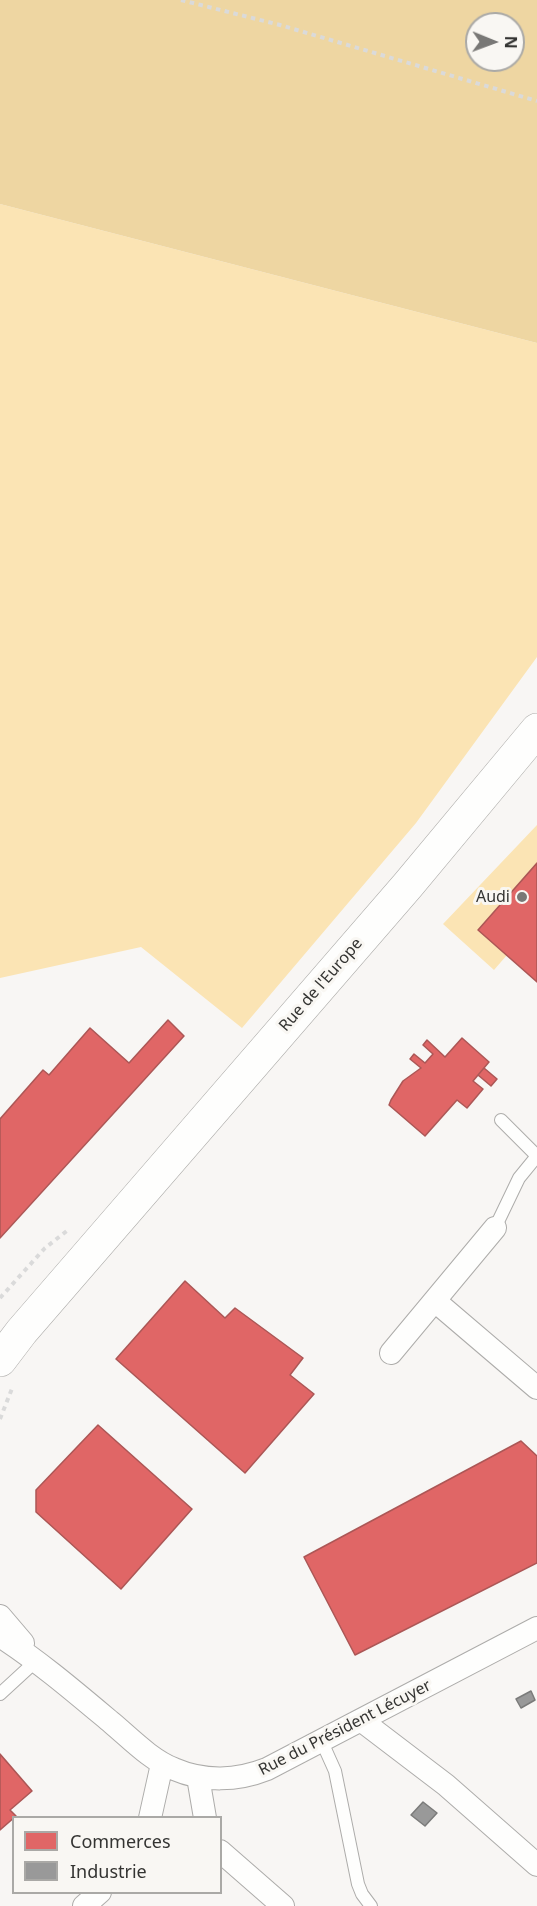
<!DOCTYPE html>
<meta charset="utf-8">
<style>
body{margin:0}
#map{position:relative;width:537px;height:1906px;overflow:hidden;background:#f8f6f4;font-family:"Noto Sans",sans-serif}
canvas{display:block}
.legend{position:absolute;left:12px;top:1816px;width:210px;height:78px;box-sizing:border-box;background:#f9f7f3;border:2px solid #aaa9a6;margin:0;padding:8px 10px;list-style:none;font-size:18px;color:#343432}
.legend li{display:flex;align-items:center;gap:12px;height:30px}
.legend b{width:30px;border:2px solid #aaa9a6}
.north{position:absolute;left:465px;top:12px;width:60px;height:60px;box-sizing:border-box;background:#f9f7f3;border:2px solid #aaa9a6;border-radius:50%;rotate:91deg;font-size:16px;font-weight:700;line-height:24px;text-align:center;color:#343432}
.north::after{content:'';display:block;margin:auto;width:21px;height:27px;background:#797876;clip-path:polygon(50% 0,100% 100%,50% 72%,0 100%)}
</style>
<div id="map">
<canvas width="537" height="1906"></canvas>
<ul class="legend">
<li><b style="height:16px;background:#e06666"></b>Commerces</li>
<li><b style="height:16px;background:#999"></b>Industrie</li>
</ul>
<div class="north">N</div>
</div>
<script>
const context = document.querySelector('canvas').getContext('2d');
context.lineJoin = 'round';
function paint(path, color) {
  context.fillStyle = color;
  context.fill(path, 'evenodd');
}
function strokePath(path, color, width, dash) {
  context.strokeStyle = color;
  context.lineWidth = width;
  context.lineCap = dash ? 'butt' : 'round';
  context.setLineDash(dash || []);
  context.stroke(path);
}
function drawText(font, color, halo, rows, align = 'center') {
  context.font = font + ' "Noto Sans",sans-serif';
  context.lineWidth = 6;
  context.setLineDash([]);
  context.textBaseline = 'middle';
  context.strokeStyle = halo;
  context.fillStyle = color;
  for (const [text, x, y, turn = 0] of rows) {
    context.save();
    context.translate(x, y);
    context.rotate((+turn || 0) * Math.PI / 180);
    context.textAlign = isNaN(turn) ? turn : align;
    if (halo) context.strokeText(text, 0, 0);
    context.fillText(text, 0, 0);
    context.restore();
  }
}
const green = new Path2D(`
 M0,204L537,343V657L416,823L242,1028L141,947L0,978Z
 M537,825V863L507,955L494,970L443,924Z`);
const forest = new Path2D(`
 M0,0H537V343L0,204ZM477,24H513V60H477Z`);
const shops = new Path2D(`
 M537,863V982L478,930Z
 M168,1020L184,1036L0,1238V1119L43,1070L49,1075L90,1028L129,1063Z
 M462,1038L489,1062L473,1081L483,1089L467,1108L457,1100L425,1136L389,1105L391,1100L403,1081L421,1068L410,1059L414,1054L425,1063L433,1054L423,1045L427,1040L445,1057Z
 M484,1068L497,1079L491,1086L478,1075Z
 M185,1281L225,1318L235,1308L303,1358L290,1375L314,1394L245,1473L116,1359Z
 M98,1425L192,1509L121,1589L36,1512V1490Z
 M521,1441L537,1456V1563L355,1655L304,1557Z
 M0,1754L32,1791L10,1810L16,1816L0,1830Z`);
const industry = new Path2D(`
 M531,1691L535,1700L521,1708L516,1699Z
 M423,1802L437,1813L425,1826L411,1815Z`);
const path = new Path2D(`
 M181,0L280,25L537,101
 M0,1298L45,1248L68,1230
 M0,1419L13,1386`);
const lane = new Path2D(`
 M495,1228L519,1178L537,1156L501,1120
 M0,1694L37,1660
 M322,1742L335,1771L358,1884L362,1894L371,1906`);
const street = new Path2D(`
 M435,1301L537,1388
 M391,1353L495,1228
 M0,1616L23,1643
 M0,1636C40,1662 75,1692 112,1723C131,1739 151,1760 174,1769C204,1782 237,1781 267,1769L537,1628
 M362,1721L446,1785L537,1865
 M198,1777L205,1818
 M150,1818L162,1764
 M220,1851L283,1906
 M84,1906L100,1892`);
const secondary = new Path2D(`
 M0,1360L22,1331L408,885L537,730`);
const markers = [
 [522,897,6,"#797876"]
];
const poiNames = [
 ["Audi",510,897]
];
const streetNames = [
 ["Rue de l'Europe",321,985,-49],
 ["Rue du Président Lécuyer",345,1728,-27]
];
paint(green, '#fbe4b4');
paint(forest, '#eed6a2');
paint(shops, '#e06666');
strokePath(shops, '#ac5756', 1.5);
paint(industry, '#999');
strokePath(industry, '#7b7b7a', 1.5);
strokePath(lane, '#adacaa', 14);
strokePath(street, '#adacaa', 24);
strokePath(secondary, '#adacaa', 34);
strokePath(path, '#dadada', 4, [4.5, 4.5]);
strokePath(lane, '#fefefd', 12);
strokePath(street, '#fefefd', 22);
strokePath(secondary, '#fefefd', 33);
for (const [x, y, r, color] of markers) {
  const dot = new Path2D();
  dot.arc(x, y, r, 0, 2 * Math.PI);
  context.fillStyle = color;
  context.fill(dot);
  strokePath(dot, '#f9f7f3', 2);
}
drawText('16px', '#343432', '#f9f7f3', poiNames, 'right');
drawText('16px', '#343432', '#f9f7f3', streetNames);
</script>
